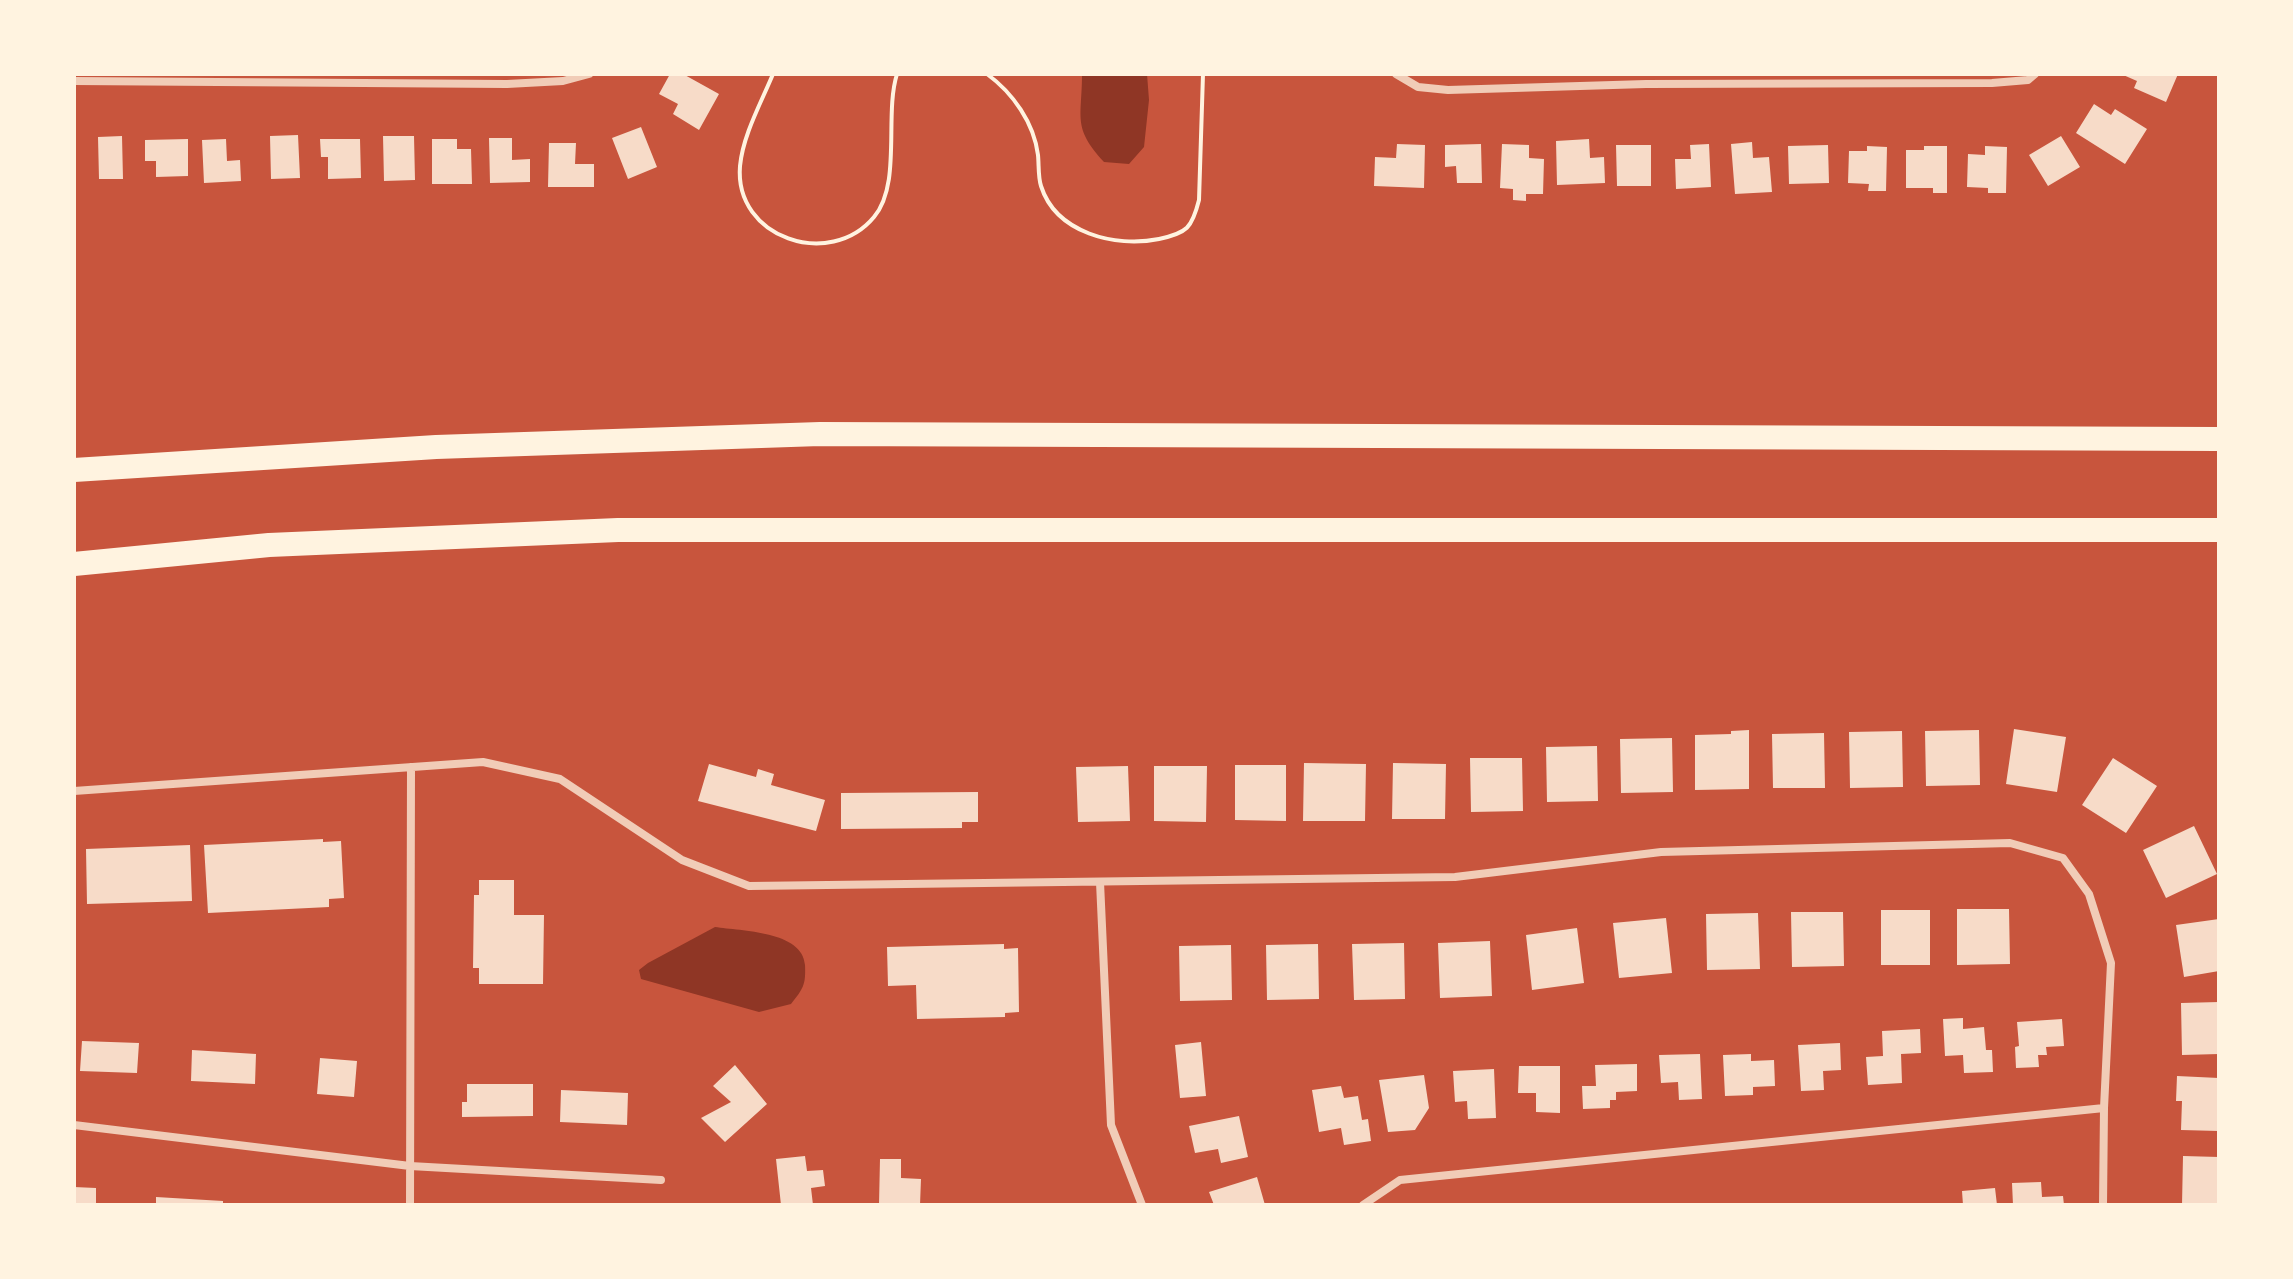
<!DOCTYPE html>
<style>
body{margin:0}
#map{position:relative;width:2293px;height:1279px;overflow:hidden;background:#c8553d;font-family:Roboto,sans-serif}
canvas{display:block}
.frame{position:absolute;inset:0;border:76px solid #fff3e0;pointer-events:none}
</style>
<div id="map">
<canvas width="2293" height="1279"></canvas>
<div class="frame"></div>
</div>
<script>
const context = document.querySelector('canvas').getContext('2d');
context.lineJoin = 'round';
function paint(path, color) {
  context.fillStyle = color;
  context.fill(path, 'evenodd');
}
function strokePath(path, color, width, dash) {
  context.strokeStyle = color;
  context.lineWidth = width;
  context.lineCap = dash ? 'butt' : 'round';
  context.setLineDash(dash || []);
  context.stroke(path);
}
const water = new Path2D(`
 M1082,74H1147L1149,100L1144,147L1129,164L1104,162C1072,127 1082,118 1082,74Z
 M715,927C741,931 803,931 805,965C806,985 803,989 791,1004L759,1012L641,979L639,970L648,963Z`);
const building = new Path2D(`
 M670,74H683L719,94L699,130L673,114L678,104L659,94Z
 M2121,74H2178L2166,102L2134,88L2137,81Z
 M2094,104L2111,115L2115,109L2147,129L2125,164L2076,133Z
 M641,127L657,167L628,179L612,138Z
 M298,135L300,178L271,179L270,136Z
 M122,136L123,179H99L98,137Z
 M383,136H414L415,180L384,181Z
 M2061,136L2080,167L2048,186L2029,155Z
 M489,138H512V160L530,159V182L490,183Z
 M188,139V176L156,177V161H145V140Z
 M226,139L227,161L240,160L241,181L204,183L202,140Z
 M320,139H360L361,178L328,179V157H321Z
 M432,139H457V149H471L472,184H432Z
 M1589,139L1590,158L1604,157L1605,183L1557,185L1556,141Z
 M1752,142L1753,158L1769,157L1772,192L1735,194L1731,144Z
 M549,143H576L575,164H594V187H548Z
 M1397,144L1425,145L1424,188L1374,186L1375,157L1396,158Z
 M1481,144L1482,183H1457L1456,166L1445,167V145Z
 M1502,144L1529,145V158L1544,159L1543,194H1526V201L1513,200V189L1500,188Z
 M1709,144L1711,187L1676,189L1675,159H1691L1690,145Z
 M1616,145H1651V186H1617Z
 M1828,145L1829,183L1789,184L1788,146Z
 M1867,146L1887,147L1886,191H1868L1869,184L1848,183L1849,151H1867Z
 M1924,146H1947V193H1933V188H1906V150H1924Z
 M1985,146L2007,147L2006,193H1988V188L1967,187L1968,154L1985,155Z
 M2014,729L2066,737L2057,792L2006,784Z
 M1749,730V789L1695,790V735L1731,734V731Z
 M1979,730L1980,785L1926,786L1925,731Z
 M1902,731L1903,787L1850,788L1849,732Z
 M1824,733L1825,788H1773L1772,734Z
 M1672,738L1673,792L1621,793L1620,739Z
 M1597,746L1598,801L1547,802L1546,747Z
 M1470,758H1522L1523,811L1471,812Z
 M2113,758L2157,786L2126,833L2082,805Z
 M1304,763L1366,764L1365,821H1303Z
 M1393,763L1446,764L1445,819H1392Z
 M709,764L756,777L758,769L774,774L771,785L825,800L816,831L698,801Z
 M1235,765H1286V821L1235,820Z
 M1128,766L1130,821L1078,822L1076,767Z
 M1154,766H1207L1206,822L1154,821Z
 M978,792V822H962V828L841,829V793Z
 M2194,826L2217,874L2166,898L2143,850Z
 M323,839V842L341,841L344,898L329,899V907L208,913L204,845Z
 M190,845L192,901L87,904L86,849Z
 M479,880H514V915H544L543,984H479V968H473L474,895H479Z
 M1957,909H2009L2010,964L1957,965Z
 M1881,910H1930V965H1881Z
 M1791,912H1843L1844,966L1792,967Z
 M1758,913L1760,969L1707,970L1706,914Z
 M1666,918L1672,973L1619,978L1613,923Z
 M2219,919V971L2184,977L2176,925Z
 M1577,928L1584,983L1532,990L1526,935Z
 M1490,941L1492,996L1440,998L1438,943Z
 M1404,943L1405,999L1354,1000L1352,944Z
 M1004,944V949L1018,948L1019,1012L1005,1013V1017L917,1019L916,985L888,986L887,947Z
 M1318,944L1319,999L1267,1000L1266,945Z
 M1231,945L1232,1000L1180,1001L1179,946Z
 M2219,1002V1054L2182,1055L2181,1003Z
 M1963,1018V1029L1984,1027L1986,1050H1992L1993,1072L1964,1073L1963,1055L1945,1056L1943,1019Z
 M2062,1019L2064,1046L2046,1047L2047,1055H2038L2039,1067L2016,1068L2015,1047L2019,1046L2017,1022Z
 M1920,1029L1921,1053L1901,1054L1902,1083L1868,1085L1866,1057L1883,1056L1882,1031Z
 M82,1041L139,1043L137,1073L80,1071Z
 M1201,1042L1206,1096L1180,1098L1175,1045Z
 M1840,1043L1841,1070L1823,1071L1824,1090L1801,1091L1798,1045Z
 M192,1050L256,1054L255,1084L191,1081Z
 M1700,1054L1702,1099L1679,1100L1678,1082L1661,1083L1659,1055Z
 M1751,1054V1061L1774,1060L1775,1086L1753,1087V1095L1725,1096L1723,1055Z
 M320,1058L357,1061L354,1097L317,1094Z
 M1637,1064V1091L1616,1092V1100H1610V1108L1583,1109L1582,1086H1596L1595,1065Z
 M735,1065L767,1104L725,1142L701,1118L731,1102L713,1086Z
 M1519,1066H1560V1113L1536,1112V1093H1518Z
 M1494,1069L1496,1118L1468,1119L1467,1101L1455,1102L1453,1071Z
 M1424,1075L1429,1108L1415,1130L1388,1132L1379,1080Z
 M2177,1076L2219,1078V1131L2181,1130L2182,1101H2176Z
 M467,1084H533V1116L462,1117V1102H467Z
 M1341,1086L1344,1098L1358,1096L1362,1120L1368,1119L1371,1141L1344,1145L1341,1128L1319,1132L1312,1090Z
 M561,1090L628,1093L627,1125L560,1122Z
 M1239,1116L1248,1157L1221,1163L1218,1149L1195,1153L1189,1126Z
 M805,1156L807,1171L823,1170L825,1186L811,1188L813,1205H781L776,1159Z
 M2183,1156L2219,1157V1205H2182Z
 M880,1159H901V1178L921,1179L920,1205H879Z
 M1257,1177L1265,1205H1214L1209,1192Z
 M2041,1182L2042,1197L2063,1196L2064,1205H2013L2012,1183Z
 M74,1187L96,1188V1205H74Z
 M1995,1188L1997,1205H1963L1962,1191Z
 M156,1197L223,1201V1205H156Z`);
const path = new Path2D(`
 M773,74C761,103 743,135 740,166C734,238 830,270 874,217C902,184 884,115 897,74
 M987,74C1013,93 1034,123 1038,155C1039,165 1038,177 1041,186C1056,233 1115,248 1159,239C1187,233 1192,228 1199,200L1203,74`);
const minor = new Path2D(`
 M1396,74L1418,87L1448,90L1646,84L1992,83L2028,80L2035,74
 M74,81L507,84L563,81L589,74
 M74,791L483,762L560,779L682,860L749,886L1455,877L1661,852L2010,843L2063,858L2089,894L2111,963L2104,1108L2103,1205
 M1100,882L1111,1125L1142,1205
 M74,1125L410,1166L661,1180
 M410,1205L411,767
 M1363,1205L1400,1180L2104,1108`);
const motorway = new Path2D(`
 M74,470L436,447L820,434L2219,439
 M74,564L269,545L618,530H2219`);
paint(water, '#8f3625');
paint(building, '#f7dbc8');
strokePath(path, '#fff3e0', 4);
strokePath(minor, '#f1ccb7', 8);
strokePath(motorway, '#fff3e0', 24);
</script>
